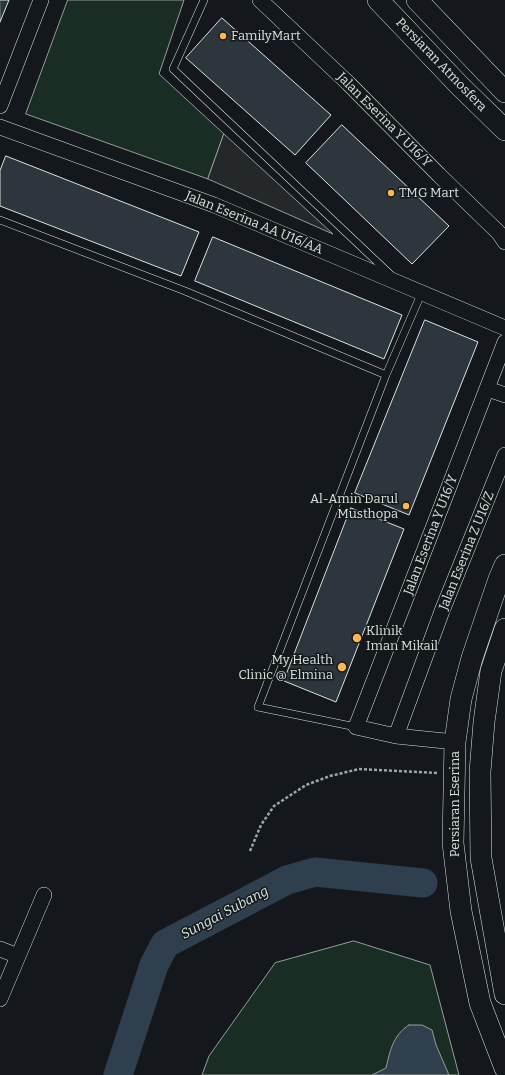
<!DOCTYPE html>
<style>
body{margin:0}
canvas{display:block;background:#14181c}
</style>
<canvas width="505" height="1075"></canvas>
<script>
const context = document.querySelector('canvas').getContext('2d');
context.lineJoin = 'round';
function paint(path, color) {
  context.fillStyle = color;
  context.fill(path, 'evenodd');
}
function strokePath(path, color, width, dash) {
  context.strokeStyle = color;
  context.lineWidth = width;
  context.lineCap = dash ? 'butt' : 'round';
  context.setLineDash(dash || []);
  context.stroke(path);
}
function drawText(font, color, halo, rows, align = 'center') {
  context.font = font + ' Bitter,serif';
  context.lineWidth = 3;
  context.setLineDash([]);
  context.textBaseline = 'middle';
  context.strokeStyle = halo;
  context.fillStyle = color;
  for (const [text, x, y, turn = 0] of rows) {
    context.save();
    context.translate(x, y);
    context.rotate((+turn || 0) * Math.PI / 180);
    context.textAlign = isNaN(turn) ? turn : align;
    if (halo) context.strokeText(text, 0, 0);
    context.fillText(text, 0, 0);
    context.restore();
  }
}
const green = new Path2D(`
 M68,0H184L159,74L224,134L208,179L26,114Z
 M354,941L430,965L459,1075H202L209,1056L275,963Z`);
const parking = new Path2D(`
 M224,134L333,234L208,179Z`);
const water = new Path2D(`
 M409,1025H422L432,1030L436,1045L449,1075H372L386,1068C390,1051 393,1035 409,1025Z`);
const river = new Path2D(`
 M118,1075L154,965L165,944L287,880L315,872L423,883`);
const building = new Path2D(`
 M0,0H9L0,22Z
 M222,18L331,115L295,155L186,58Z
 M342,125L449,226L412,264L306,163Z
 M6,156L199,232L181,276L0,206V171Z
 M213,237L402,315L384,359L195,281Z
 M425,320L478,342L409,515L355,493Z
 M351,508L404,529L336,702L284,681Z`);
const path = new Path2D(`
 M250,851L261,825L274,806L306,785L330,776L359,769L437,773`);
const lane = new Path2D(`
 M204,0L173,69L391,275
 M0,220L185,291L386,375
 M356,727L258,707L386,375L422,292`);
const street = new Path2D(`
 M260,0L348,83L439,175L499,233L505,242
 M0,106L41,0
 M0,127L214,205L505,328
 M488,389L505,395
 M396,736L442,611L505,455
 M455,742L396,736L356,727L505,342
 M0,949L18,956
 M0,999L44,895`);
const secondary = new Path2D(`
 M378,0L459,85L505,130
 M417,0L505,92
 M505,565L499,579L472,658L461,699L455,742L453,843L461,911L480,1003L505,1068
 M505,629L491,671L484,722L480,772L481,858L505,994`);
const markers = [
 [223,36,4,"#ffb74d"],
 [391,193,4,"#ffb74d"],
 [406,506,4,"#ffb74d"],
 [357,638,5,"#ffb74d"],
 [342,667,5,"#ffb74d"]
];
const poiNames = [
 ["FamilyMart",231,36],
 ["TMG Mart",399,193],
 ["Al-Amin Darul",398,499,"right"],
 ["Musthopa",398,514,"right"],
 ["Klinik",366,631],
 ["Iman Mikail",366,646],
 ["My Health",333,660,"right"],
 ["Clinic @ Elmina",333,675,"right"]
];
const streetNames = [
 ["Persiaran Atmosfera",441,65,46],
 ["Jalan Eserina Y U16/Y",384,120,45],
 ["Jalan Eserina AA U16/AA",254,223,22],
 ["Jalan Eserina Y U16/Y",431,535,-69],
 ["Jalan Eserina Z U16/Z",467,551,-68],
 ["Persiaran Eserina",455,804,-90]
];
const waterNames = [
 ["Sungai Subang",225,913,-28]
];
paint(green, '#1a2d24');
strokePath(green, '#939e99', 1);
paint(parking, '#24282b');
strokePath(parking, '#939e99', 1);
paint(water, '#2f3f4d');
strokePath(water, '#939e99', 1);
strokePath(river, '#2f3f4d', 29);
paint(building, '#2c363c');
strokePath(building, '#d8e6dc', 1);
strokePath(lane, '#d8e6dc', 8);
strokePath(street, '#d8e6dc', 16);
strokePath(secondary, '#d8e6dc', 22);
strokePath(path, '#9da8a2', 2.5, [3, 2]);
strokePath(lane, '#14181c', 7);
strokePath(street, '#14181c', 15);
strokePath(secondary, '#14181c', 21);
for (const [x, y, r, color] of markers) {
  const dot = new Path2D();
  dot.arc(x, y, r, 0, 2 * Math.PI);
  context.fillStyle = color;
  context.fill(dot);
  strokePath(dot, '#14181c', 1.5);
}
drawText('13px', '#d8e6dc', '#14181c', poiNames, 'left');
drawText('13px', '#d8e6dc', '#14181c', streetNames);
drawText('italic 14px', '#d8e6dc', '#14181c', waterNames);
</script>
